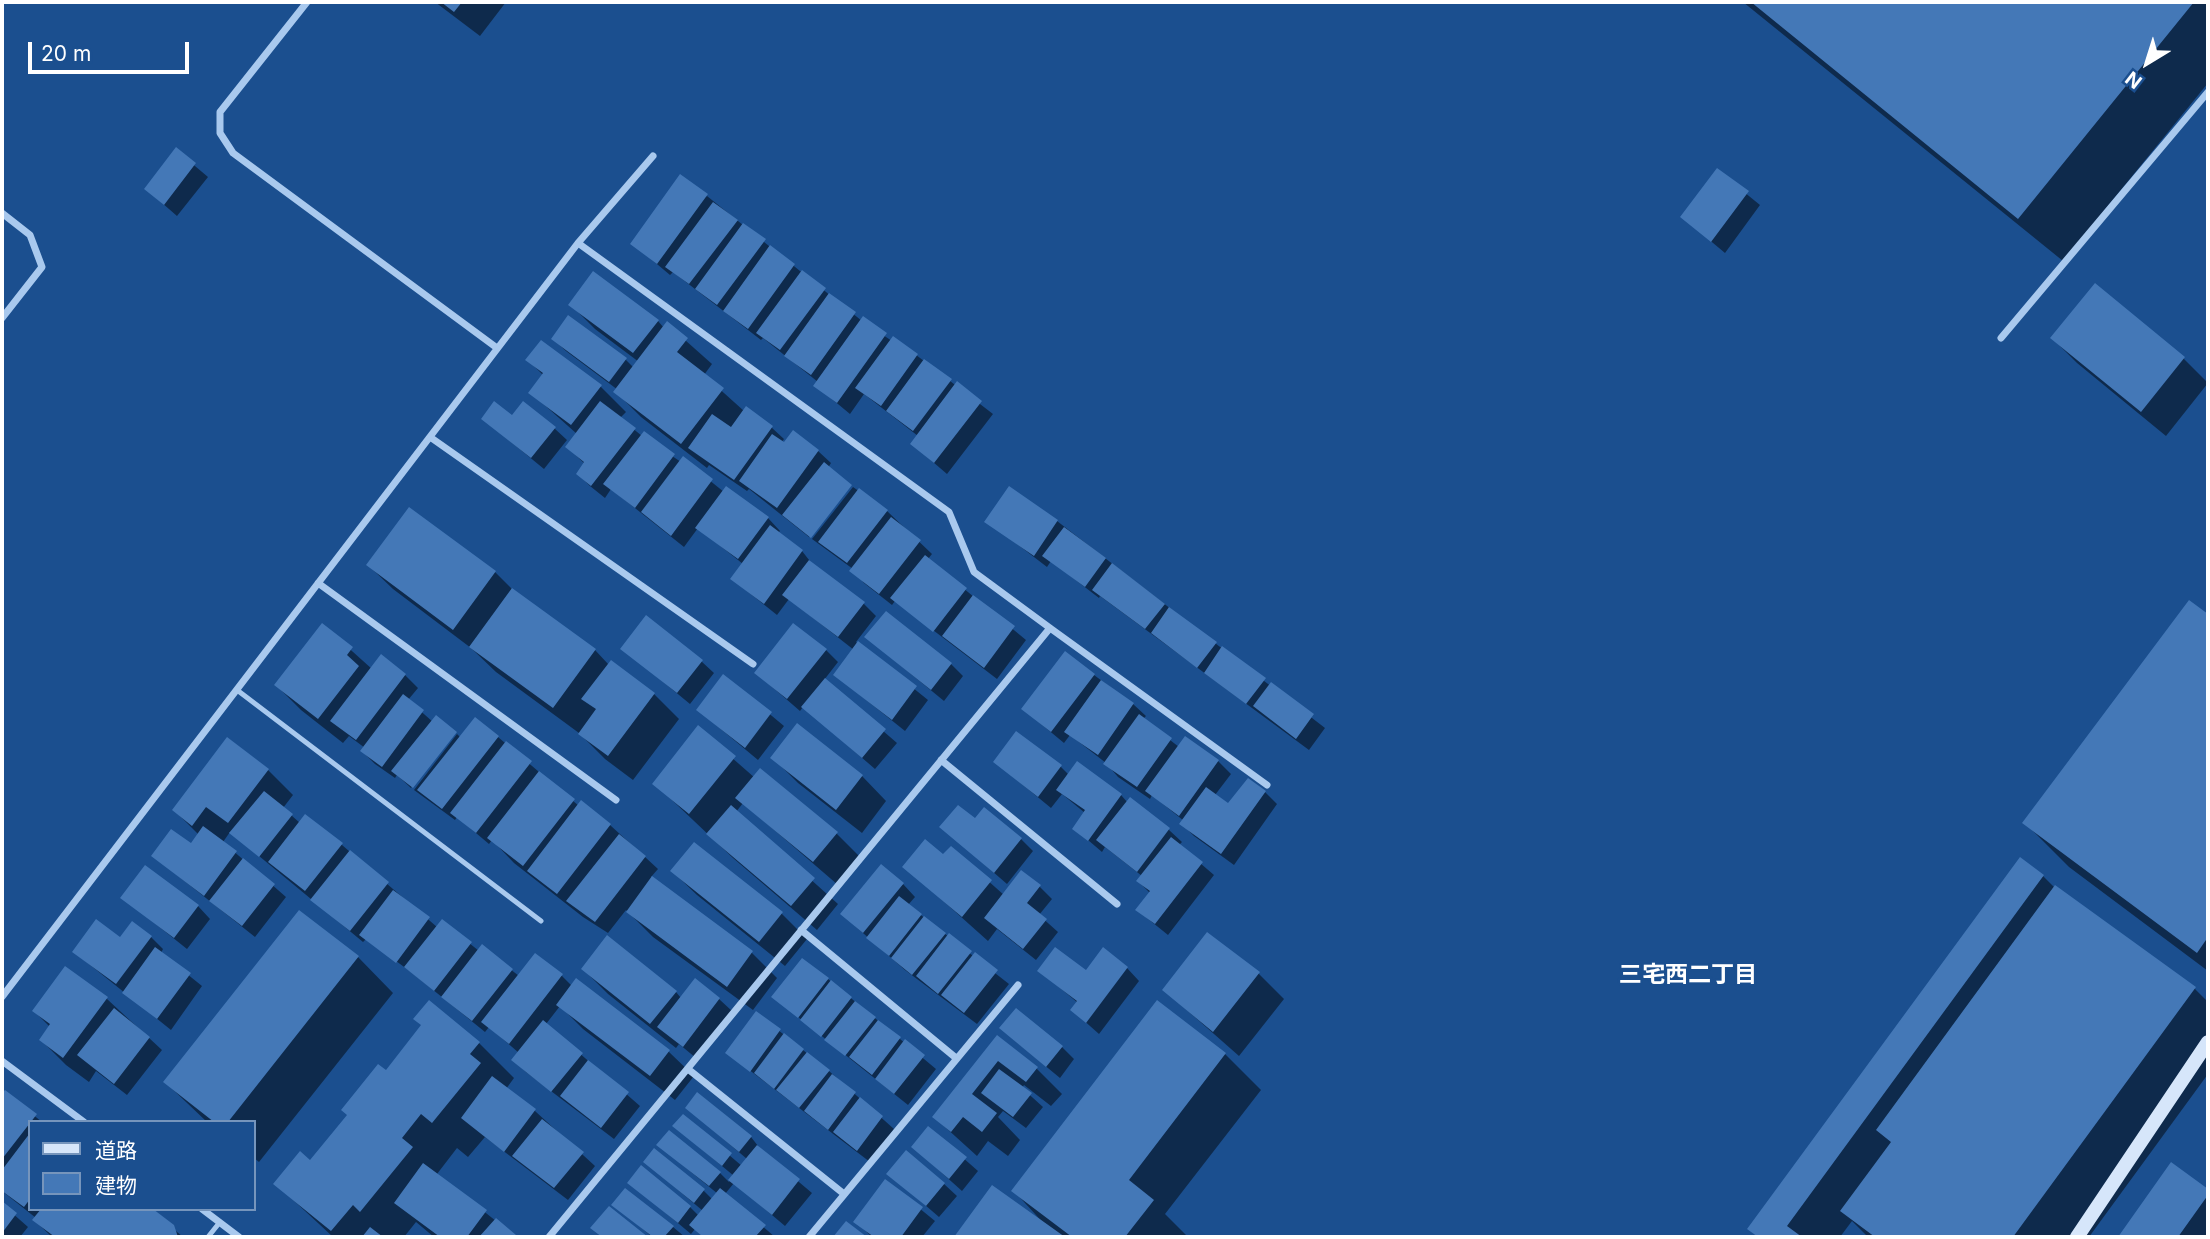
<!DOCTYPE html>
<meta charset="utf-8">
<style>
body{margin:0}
#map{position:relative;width:2210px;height:1239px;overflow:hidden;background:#1b4f8f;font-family:Inter,"Noto Sans JP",sans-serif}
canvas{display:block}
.frame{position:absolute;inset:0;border:4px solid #fff;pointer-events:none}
.legend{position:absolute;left:28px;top:1120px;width:228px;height:91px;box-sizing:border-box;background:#1b4f8f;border:2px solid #7695bc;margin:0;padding:9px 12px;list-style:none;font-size:21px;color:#fff}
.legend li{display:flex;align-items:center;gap:14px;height:35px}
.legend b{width:35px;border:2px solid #7695bc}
.north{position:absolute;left:2112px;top:28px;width:70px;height:70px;-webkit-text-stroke:5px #1b4f8f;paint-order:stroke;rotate:218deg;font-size:19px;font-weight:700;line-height:28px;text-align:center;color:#fff}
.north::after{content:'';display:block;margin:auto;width:24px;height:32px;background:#fff;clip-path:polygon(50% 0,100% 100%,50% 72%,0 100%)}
.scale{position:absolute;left:28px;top:42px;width:161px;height:32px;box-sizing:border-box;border:4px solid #fff;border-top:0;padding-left:9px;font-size:21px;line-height:24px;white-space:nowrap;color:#fff;-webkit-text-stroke:5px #1b4f8f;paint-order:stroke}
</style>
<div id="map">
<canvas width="2210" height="1239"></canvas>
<div class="frame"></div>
<ul class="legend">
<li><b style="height:9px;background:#d6e6fa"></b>道路</li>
<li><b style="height:19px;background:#4478b7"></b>建物</li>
</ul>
<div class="north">N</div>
<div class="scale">20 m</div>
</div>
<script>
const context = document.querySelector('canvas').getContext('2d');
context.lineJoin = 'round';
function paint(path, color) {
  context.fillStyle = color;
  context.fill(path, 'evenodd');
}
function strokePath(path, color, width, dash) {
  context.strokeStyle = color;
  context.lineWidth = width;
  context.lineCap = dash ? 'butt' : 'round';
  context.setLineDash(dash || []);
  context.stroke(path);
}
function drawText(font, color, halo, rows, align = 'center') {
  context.font = font + ' Inter,"Noto Sans JP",sans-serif';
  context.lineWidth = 5;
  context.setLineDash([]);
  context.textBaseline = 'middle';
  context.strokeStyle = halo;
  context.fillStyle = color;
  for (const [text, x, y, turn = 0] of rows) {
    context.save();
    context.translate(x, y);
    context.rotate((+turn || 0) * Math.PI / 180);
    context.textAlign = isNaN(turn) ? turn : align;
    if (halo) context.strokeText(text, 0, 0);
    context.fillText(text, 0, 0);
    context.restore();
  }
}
const shadow = new Path2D(`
 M435,2H506L480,36Z
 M1743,2H2208V83L2063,261Z
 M176,150L208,177L177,216L146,189Z
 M1717,170L1760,205L1725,253L1682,217Z
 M707,196L862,321L892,341L894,338L993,414L947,474L912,444L918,436L864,394L850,414L815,385L818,382L763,338L761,340L673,272L670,275L632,243Z
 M2095,286L2184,359L2208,383L2166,436L2077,363L2052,338Z
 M570,304L658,321L664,328L667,324L712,364L704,375L744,411L771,427L784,439L781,443L784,445L793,432L818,451L831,463L828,468L850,485L809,537L749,489L747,491L709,465L707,468L641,417L616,392L618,390L566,351L553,339L626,360L634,368L639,362L595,329Z
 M527,359L601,387L626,412L620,418L642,436L681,462L683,459L724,492L768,518L780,531L778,533L802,551L813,565L864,604L876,616L856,642L928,700L905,731L835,675L854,650L789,599L777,615L732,579L743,564L698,528L684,547L611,489L605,498L590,486L578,474L585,464L567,447L577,434L531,393L543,375Z
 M512,418L554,428L567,440L544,469L483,419Z
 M853,487L887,511L932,554L928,559L1026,640L997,679L895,601L892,605L864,583L853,569L812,539Z
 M410,509L495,572L515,592L595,650L609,665L654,694L679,719L633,780L605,759L579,733L496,672L471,648L393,589L368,565Z
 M987,521H1057L1325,728L1309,750L1100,596L1099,598L1051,561L1047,567Z
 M2189,602L2208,617V971L2069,867L2025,823Z
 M323,625L372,669L382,657L405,675L418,688L408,700L433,722L455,732L411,788L397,775L395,778L375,764L362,751L365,748L349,736L343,743L301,710L276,685Z
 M866,637L951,664L963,676L944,701Z
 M622,648L701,661L714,673L690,704Z
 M826,650L838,662L824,680L897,743L875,769L803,707L800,711L756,673Z
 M1094,675L1133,704L1146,716L1143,719L1179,747L1186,738L1218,761L1231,774L1215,795L1229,806L1265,792L1277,804L1234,865L1194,836L1182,824L1184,821L1152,795L1150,799L1118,777L1106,763L1070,735L1064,743L1023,709Z
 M724,676L784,726L758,760L698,710Z
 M698,728L755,778L836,833L861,858L838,885L743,803L736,812L838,904L817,930L733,858L654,783Z
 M457,734L461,738L498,737L579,806L610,825L645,857L658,869L651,877L752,953L777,978L753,1010L653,937L626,910L608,933L583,917L514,863L492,840L489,844L457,817L455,820L414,790Z
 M228,740L268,770L293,795L283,808L300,823L342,845L437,927L442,921L479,951L482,947L519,976H562L572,986L669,1052L694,1076L675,1100L583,1029L560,1006L546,1024L640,1106L614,1139L526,1072L513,1060L519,1053L489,1027L485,1032L411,972L366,939L363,942L230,832L223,842L286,897L255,937L153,856L191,845L199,835L174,810Z
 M773,758L862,776L886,801L862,833L798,783Z
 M995,762L1061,767L1069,775L1121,795L1128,803L1130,799L1169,830L1182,842L1179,845L1214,875L1168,935L1137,910L1150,893L1138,881L1142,876L1105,847L1102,852L1074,828L1085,813L1062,794L1051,808Z
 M975,820L1021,839L1033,851L1007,884L941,827Z
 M694,844L782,914L807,939L785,966L697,895L672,871Z
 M951,848L1004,895L1039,886L1052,899L1039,915L1058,932L1036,960L997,929L988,941L904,866L943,857Z
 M2043,876L2055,888L2195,989L2208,1002V1074L2089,1237H1868L1852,1221L1840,1237H1758L1749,1229Z
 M903,884L915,897L908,905L1009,984L977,1024L905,970L855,926Z
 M123,898L198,906L210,919L187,949Z
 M1207,935L1259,974L1284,999L1239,1056L1164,990Z
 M151,937L163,949L161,953L202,986L171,1030L74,952L121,939Z
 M358,957L393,993L259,1162L254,1158V1122H207L165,1082Z
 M1127,968L1139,981L1099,1034L1072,1010L1078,1003L1040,971L1086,973Z
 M583,969L676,992L681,998L719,999L732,1011L696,1058L679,1044L676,1048L608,994Z
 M828,979L936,1069L908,1105L773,997Z
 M107,999L162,1050L127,1095L96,1071L89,1082L66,1065L41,1040L50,1027L34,1011Z
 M1157,1002L1225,1054L1261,1090L1165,1214L1188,1237H956L992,1187L1046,1226L1014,1191Z
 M757,1013L829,1071L894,1129L870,1162L727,1053Z
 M998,1038L1037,1069L1062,1094L1051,1106L1024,1085L1022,1088L1043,1107L1026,1128L1003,1111L998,1117L1020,1140L1008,1156L988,1141L977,1156L934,1117Z
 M1014,1040L1062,1047L1074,1059L1060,1078Z
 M479,1043L514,1078L506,1089L535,1111L595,1166L568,1200L485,1137L468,1157L457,1148L437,1174L516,1237H434L416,1222L404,1237H333L276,1184L310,1162L386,1073Z
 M5,1092L42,1122H30V1209H150L183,1237H52L34,1220L36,1218L2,1191V1096Z
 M687,1108L751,1137L762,1151L812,1193L785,1226L734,1183L725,1194L775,1237H703L695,1229L691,1234L630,1183L690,1207L699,1216L703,1211L645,1162L703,1190L713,1200L718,1194L658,1145L720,1173L729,1182L734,1176L674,1126L683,1116L742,1166L747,1159Z
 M929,1128L978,1171L962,1191L913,1147Z
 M2171,1164L2208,1192V1237H2120Z
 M889,1174L944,1184L957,1196L939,1217Z
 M886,1181L935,1221L922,1237H872L856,1222Z
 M2,1204L28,1227L20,1237H2Z
 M614,1204L673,1227L685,1237H652Z`);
const building = new Path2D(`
 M441,2H462L454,12Z
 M1751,2H2194L2018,219Z
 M176,147L196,163L164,205L144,189Z
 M1717,168L1749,191L1711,242L1680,217Z
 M680,174L708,194L657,264L630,244Z
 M713,202L738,220L689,284L665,267Z
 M743,223L766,239L717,305L695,289Z
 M770,245L795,264L748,329L723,311Z
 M802,270L826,288L780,350L756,333Z
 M593,271L659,320L633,353L568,305Z
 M2095,283L2185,357L2141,412L2050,338Z
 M829,293L856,312L811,375L784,356Z
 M568,315L627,358L609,382L551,339Z
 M863,316L887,333L837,403L813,386Z
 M667,321L688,338L677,352L724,388L681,444L613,392Z
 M893,336L918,354L881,406L855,388Z
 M541,340L602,385L571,425L528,393L543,373L525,360Z
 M924,359L952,379L913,431L886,411Z
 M957,381L982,401L934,463L910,444Z
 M494,401L512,415L523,401L556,427L531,458L481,419Z
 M600,401L636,428L591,486L576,474L584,462L565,447Z
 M746,406L773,426L734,480L688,448L712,414L731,427Z
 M793,430L819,450L777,508L739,481L772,434L784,442Z
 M644,431L675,454L635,508L603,484Z
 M683,456L713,479L671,536L641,512Z
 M824,462L852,485L811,538L782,515Z
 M726,486L769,517L738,559L695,528Z
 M1009,486L1058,520L1034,556L984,522Z
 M859,488L888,510L847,563L818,542Z
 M409,507L496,571L453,630L366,565Z
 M891,517L921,540L879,594L849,571Z
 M770,525L803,550L764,604L730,579Z
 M1064,527L1106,558L1085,587L1042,556Z
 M925,555L967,588L933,632L890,598Z
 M809,560L865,602L838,637L782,595Z
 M1112,563L1165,604L1145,629L1092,590Z
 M512,588L596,649L553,708L469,647Z
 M973,595L1015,626L984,668L942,636Z
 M2189,600L2208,614V937L2197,953L2022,823Z
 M1169,607L1217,642L1197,668L1151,633Z
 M886,611L952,663L931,690L864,637Z
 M646,615L703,660L677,693L620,649Z
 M322,623L353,647L347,655L359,666L318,719L274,685Z
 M793,623L827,649L787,699L754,673Z
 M858,641L917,686L892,720L833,675Z
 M1222,646L1266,678L1246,704L1204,673Z
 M1065,651L1095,674L1051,732L1021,709Z
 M381,654L406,674L356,740L330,721Z
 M611,660L655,693L608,756L578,734L596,709L581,699Z
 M723,674L772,712L745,748L696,710Z
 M825,678L886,729L862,758L801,707Z
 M1101,680L1134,703L1098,755L1064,732Z
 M1271,682L1314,714L1296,739L1253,706Z
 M403,694L424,710L382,767L360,751Z
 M1139,714L1172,738L1137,787L1103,764Z
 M436,715L457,732L413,788L391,771Z
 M475,717L499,736L442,809L417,790Z
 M797,723L863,775L836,810L770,758Z
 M698,725L736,756L689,814L652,784Z
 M1016,731L1062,765L1038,797L993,762Z
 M1185,736L1219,760L1179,816L1145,791Z
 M227,737L269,769L228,823L206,807L192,826L172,810Z
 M506,741L532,761L476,833L450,813Z
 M1077,761L1122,794L1088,841L1072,829L1085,810L1056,790Z
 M760,768L838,832L813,862L735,798Z
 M539,771L575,799L523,866L487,838Z
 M1248,778L1266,791L1221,854L1179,824L1206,787L1228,803Z
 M264,791L293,814L259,857L229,833Z
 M1130,797L1170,828L1137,872L1096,840Z
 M581,800L611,824L557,894L527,871Z
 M731,805L815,878L791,906L706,834Z
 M958,805L975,818L984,807L1022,838L994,873L939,827Z
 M305,814L343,843L305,891L268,862Z
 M203,826L237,851L204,896L151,856L171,829L191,843Z
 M619,834L646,856L595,922L566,901Z
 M1171,837L1203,862L1155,924L1135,910L1150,891L1136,881Z
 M925,839L943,854L951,846L992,880L962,917L902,867Z
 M694,842L783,912L759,942L670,871Z
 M350,850L389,882L350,931L310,900Z
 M2020,857L2044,875L1787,1226L1802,1237H1758L1747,1229Z
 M243,858L275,884L242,926L209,901Z
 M881,864L904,883L863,933L840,914Z
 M145,865L199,905L174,938L120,898Z
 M1021,870L1041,885L1027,903L1047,919L1023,949L984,918Z
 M652,876L753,951L727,987L626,912Z
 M2055,885L2196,987L2013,1237H1875L1840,1211L1891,1142L1876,1130Z
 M393,890L430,917L396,963L359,935Z
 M899,896L922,914L889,956L866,938Z
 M299,910L359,956L228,1122H214L163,1082Z
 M924,916L946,933L912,975L891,958Z
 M96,919L120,937L132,921L152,936L116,984L72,952Z
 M442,919L472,942L434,991L404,967Z
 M1207,932L1260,972L1213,1032L1162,990Z
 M949,933L972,951L938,994L916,976Z
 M607,935L677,991L650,1024L581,969Z
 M482,944L513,969L472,1021L441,997Z
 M155,947L191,973L157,1019L122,993Z
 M1055,947L1086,970L1103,947L1128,967L1086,1023L1070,1010L1077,1001L1037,971Z
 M975,952L998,970L964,1013L941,995Z
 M535,953L563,974L509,1044L481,1022Z
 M802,958L829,978L798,1018L771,997Z
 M65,966L108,997L63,1058L39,1040L50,1024L32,1011Z
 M576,978L670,1050L650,1076L556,1005Z
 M695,978L720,998L683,1047L657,1027Z
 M831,980L852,997L821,1037L800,1020Z
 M429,1000L480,1042L470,1054L481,1063L432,1123L421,1114L402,1138L413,1147L360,1212L353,1205L331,1231L273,1184L300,1151L310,1160L347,1115L341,1110L378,1064L386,1070L421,1025L413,1019Z
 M1157,1000L1226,1053L1129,1180L1154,1200L1125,1237H1072L1011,1191Z
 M855,1001L876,1017L845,1056L824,1040Z
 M114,1008L150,1037L114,1084L77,1055Z
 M1016,1008L1063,1046L1046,1067L999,1028Z
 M756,1011L781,1029L750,1072L725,1053Z
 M543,1020L583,1053L551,1092L511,1060Z
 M878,1020L901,1037L872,1075L849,1057Z
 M784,1033L804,1049L774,1089L754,1073Z
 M997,1035L1038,1067L1026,1082L998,1061L972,1094L997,1113L982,1132L963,1117L951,1132L932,1117Z
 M905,1039L925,1055L894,1094L875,1079Z
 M807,1052L830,1070L799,1108L776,1090Z
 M588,1060L629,1092L601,1128L560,1096Z
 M999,1069L1032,1093L1013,1117L981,1093Z
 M832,1074L856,1092L828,1130L804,1111Z
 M492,1076L536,1109L504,1152L461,1118Z
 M5,1090L37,1114L2,1159V1093Z
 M697,1092L752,1136L739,1152L685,1108Z
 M860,1097L883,1116L857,1151L833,1132Z
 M683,1114L732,1153L722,1166L672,1126Z
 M542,1119L584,1152L554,1188L512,1156Z
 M928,1126L967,1157L949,1179L911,1147Z
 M669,1130L721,1172L709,1186L656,1145Z
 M30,1133V1199L24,1207L2,1191V1170Z
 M757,1145L800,1179L772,1215L728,1180Z
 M654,1148L705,1189L694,1203L643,1162Z
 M906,1150L945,1183L926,1206L886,1174Z
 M2171,1162L2208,1189V1195L2178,1237H2118Z
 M423,1163L487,1210L467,1237H440L394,1203Z
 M641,1165L691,1206L678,1223L627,1183Z
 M885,1179L923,1207L901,1237H874L853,1222Z
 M992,1185L1065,1237H954Z
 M625,1188L674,1226L664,1237H653L611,1205Z
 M720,1188L766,1225L755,1237H703L689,1225Z
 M2,1201L17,1213L2,1233Z
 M609,1206L648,1237H602L590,1228Z
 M41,1209H153L174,1225L178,1237H55L32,1220Z
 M496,1218L516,1235L514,1237H479Z
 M846,1221L867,1237H833Z
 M370,1227L383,1237H362Z`);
const lane = new Path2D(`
 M237,690L541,921
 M208,1237L220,1222`);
const street = new Path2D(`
 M307,2L220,112V133L233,153L497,348
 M2,213L30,235L42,267L2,318
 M2001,338L2208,92
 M430,437L753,664
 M318,583L616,800
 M1050,628L1267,785
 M941,760L1117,904
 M801,930L956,1058
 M2,997L578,243L653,156
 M2,1061L84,1122
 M688,1069L844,1194
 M202,1209L239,1237
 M549,1237L1050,628L974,572L949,512L578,243
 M809,1237L1018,985`);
const secondary = new Path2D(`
 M2077,1237L2208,1042`);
const neighbourhoodNames = [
 ["三宅西二丁目",1688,975]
];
paint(shadow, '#0007');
paint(building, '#4478b7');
strokePath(lane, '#a9c9ee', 5);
strokePath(street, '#a9c9ee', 7);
strokePath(secondary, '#d6e6fa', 14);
drawText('bold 23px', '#fff', '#1b4f8f', neighbourhoodNames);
</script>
